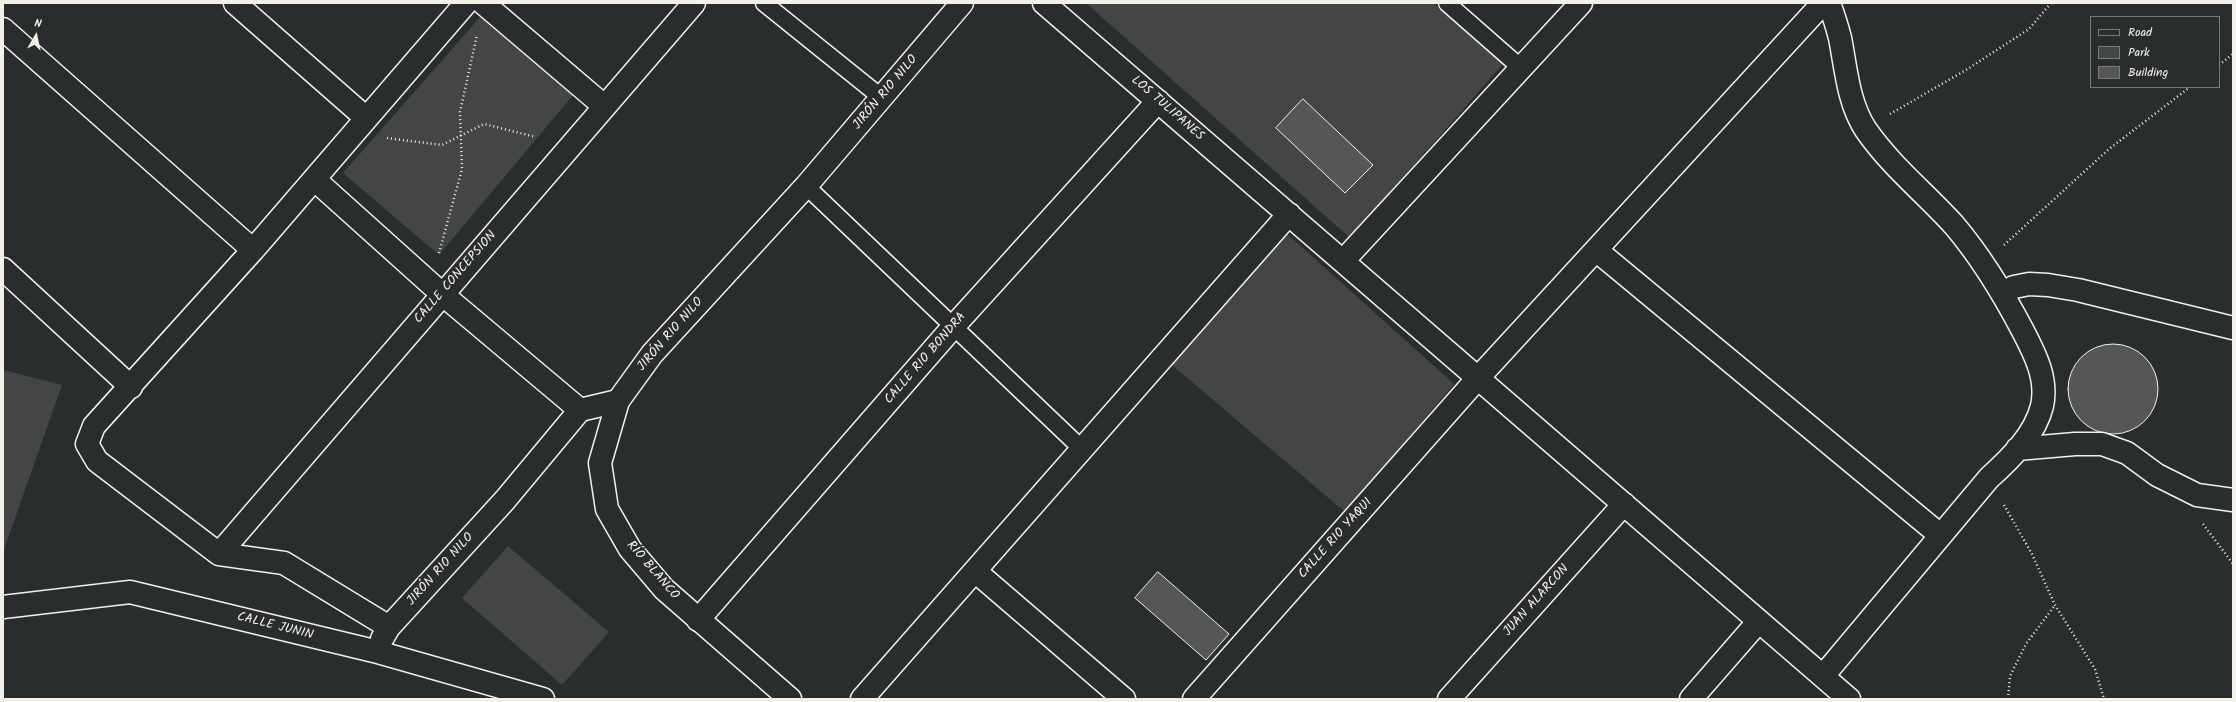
<!DOCTYPE html>
<meta charset="utf-8">
<style>
body{margin:0}
#map{position:relative;width:2236px;height:702px;overflow:hidden;background:#2a2d2e;font-family:Kalam,sans-serif}
canvas{display:block}
.frame{position:absolute;inset:0;border:4px solid #f4f1e8;pointer-events:none}
.legend{position:absolute;left:2090px;top:16px;width:130px;height:72px;box-sizing:border-box;background:#2a2d2e;border:1px solid #7b7b78;margin:0;padding:5px 7px;list-style:none;font-size:12px;color:#f4f1e8}
.legend li{display:flex;align-items:center;gap:8px;height:20px}
.legend b{width:20px;border:1px solid #7b7b78}
.north{position:absolute;left:16px;top:16px;width:40px;height:40px;-webkit-text-stroke:3px #2a2d2e;paint-order:stroke;rotate:9deg;font-size:11px;font-weight:700;line-height:16px;text-align:center;color:#f4f1e8}
.north::after{content:'';display:block;margin:auto;width:14px;height:18px;background:#f4f1e8;clip-path:polygon(50% 0,100% 100%,50% 72%,0 100%)}
</style>
<div id="map">
<canvas width="2236" height="702"></canvas>
<div class="frame"></div>
<ul class="legend">
<li><b style="height:5px;background:#2a2d2e"></b>Road</li>
<li><b style="height:11px;background:#444645"></b>Park</li>
<li><b style="height:11px;background:#555756"></b>Building</li>
</ul>
<div class="north">N</div>
</div>
<script>
const context = document.querySelector('canvas').getContext('2d');
context.lineJoin = 'round';
function paint(path, color) {
  context.fillStyle = color;
  context.fill(path, 'evenodd');
}
function strokePath(path, color, width, dash) {
  context.strokeStyle = color;
  context.lineWidth = width;
  context.lineCap = dash ? 'butt' : 'round';
  context.setLineDash(dash || []);
  context.stroke(path);
}
function drawText(font, color, halo, rows, align = 'center') {
  context.font = font + ' Kalam,sans-serif';
  context.lineWidth = 3;
  context.setLineDash([]);
  context.textBaseline = 'middle';
  context.strokeStyle = halo;
  context.fillStyle = color;
  for (const [text, x, y, turn = 0] of rows) {
    context.save();
    context.translate(x, y);
    context.rotate((+turn || 0) * Math.PI / 180);
    context.textAlign = isNaN(turn) ? turn : align;
    if (halo) context.strokeText(text, 0, 0);
    context.fillText(text, 0, 0);
    context.restore();
  }
}
const green = new Path2D(`
 M1086,3H1433L1503,64L1350,238Z
 M481,16L574,94L439,255L343,173Z
 M1284,231L1454,384L1345,512L1172,365Z
 M3,370L62,385L3,552Z
 M508,546L609,632L562,685L462,598Z`);
const building = new Path2D(`
 M1303,99L1373,165L1345,193L1276,128Z
 M2068 389a45 45 0 1 1 90 0a45 45 0 1 1-90 0Z
 M1158,572L1229,634L1206,660L1135,598Z`);
const path = new Path2D(`
 M2219,65L2233,54
 M1890,114L1966,70L2029,29L2051,3
 M387,138L442,145L484,124L536,137
 M2004,245L2109,149L2190,87
 M439,253L462,169L460,112L477,35
 M2004,505L2032,554L2055,605L2095,669L2104,699
 M2203,524L2233,564
 M2008,699L2010,676L2026,644L2055,605`);
const lane = new Path2D(`
 M764,3L882,98
 M1447,3L1521,68
 M806,186L1082,449`);
const street = new Path2D(`
 M235,3L366,118
 M483,3L604,106
 M1044,3L1849,699
 M3,29L253,250
 M314,179L442,294L580,410
 M1596,250L1940,535
 M1343,261L1581,3
 M3,269L131,387
 M2003,293L2014,287L2029,284L2048,285L2078,290L2233,328
 M2017,449L2075,444H2102L2127,453L2157,475L2197,495L2233,500
 M219,554L694,3
 M975,571L1124,699
 M3,607L130,592L374,651L543,699
 M698,620L953,327L1158,101
 M389,627L284,563L219,554L97,461L87,444L94,426L253,250L466,3
 M382,639L389,627L505,500L580,410L618,401
 M1823,676L1989,478C2010,459 2035,435 2042,406C2048,379 2035,354 2023,331C2003,293 1982,258 1954,225C1925,193 1891,166 1866,130C1848,103 1846,68 1840,38C1837,26 1833,14 1829,3
 M862,699L1289,214
 M1194,699L1478,378L1823,3
 M1449,699L1624,504
 M1691,699L1759,621`);
const secondary = new Path2D(`
 M790,699L664,589L630,549L607,509L600,463L618,401L652,354L806,186L962,3`);
const streetNames = [
 ["JIRÓN RIO NILO",886,93,-50],
 ["LOS TULIPANES",1167,109,41],
 ["CALLE CONCEPSION",456,278,-49],
 ["JIRÓN RIO NILO",671,335,-49],
 ["CALLE RIO BONDRA",926,359,-49],
 ["CALLE RIO YAQUI",1336,539,-48],
 ["JIRÓN RIO NILO",441,570,-48],
 ["RÍO BLANCO",652,571,49],
 ["JUAN ALARCON",1537,601,-48],
 ["CALLE JUNIN",275,627,14]
];
paint(green, '#444645');
paint(building, '#555756');
strokePath(building, '#f4f1e8', 1);
strokePath(lane, '#f4f1e8', 19);
strokePath(street, '#f4f1e8', 25);
strokePath(secondary, '#f4f1e8', 25);
strokePath(path, '#f4f1e8', 2.5, [1, 3]);
strokePath(lane, '#2a2d2e', 16);
strokePath(street, '#2a2d2e', 22);
strokePath(secondary, '#2a2d2e', 22);
drawText('13px', '#f4f1e8', '#2a2d2e', streetNames);
</script>
